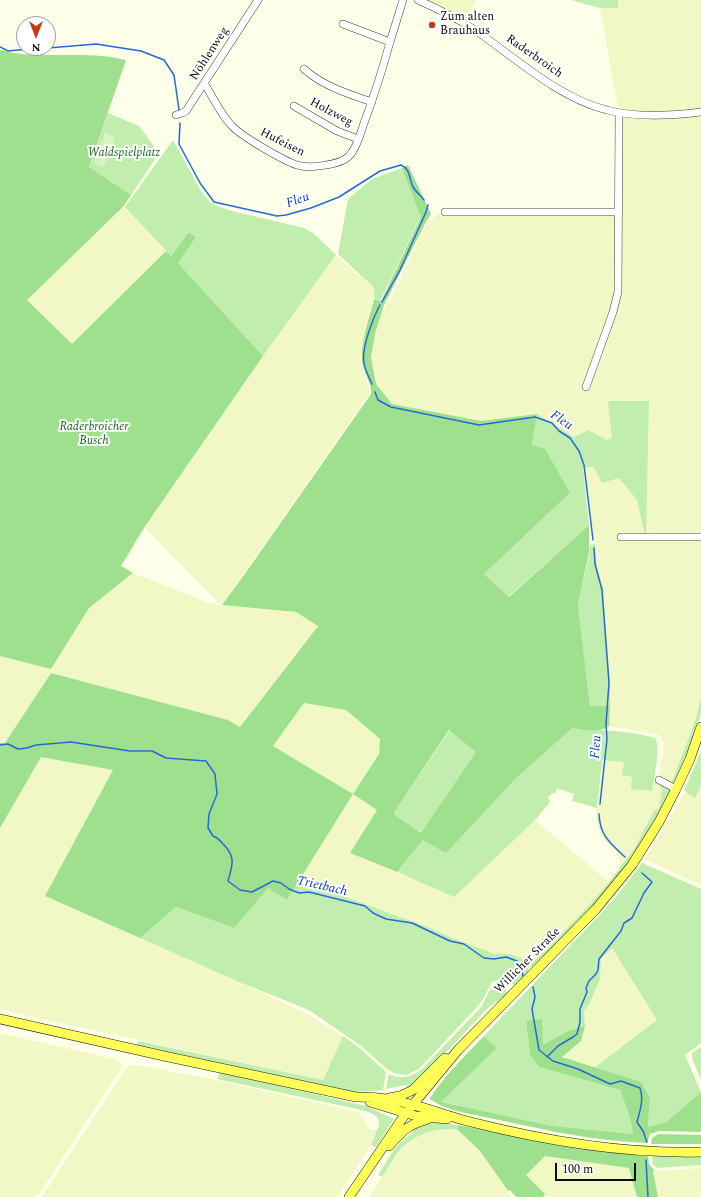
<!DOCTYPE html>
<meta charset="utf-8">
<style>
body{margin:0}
#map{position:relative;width:701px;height:1197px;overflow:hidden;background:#feffe9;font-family:Spectral,serif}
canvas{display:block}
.north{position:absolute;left:16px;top:16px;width:40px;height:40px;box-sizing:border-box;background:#fff;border:1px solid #9d9d9d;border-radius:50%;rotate:180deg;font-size:11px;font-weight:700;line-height:16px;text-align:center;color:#0b0b0b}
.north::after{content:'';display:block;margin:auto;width:14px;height:18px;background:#c93716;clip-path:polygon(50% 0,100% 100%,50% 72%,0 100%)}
.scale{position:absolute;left:555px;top:1163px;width:81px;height:18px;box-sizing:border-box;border:2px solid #0b0b0b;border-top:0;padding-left:5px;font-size:12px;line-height:14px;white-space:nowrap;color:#0b0b0b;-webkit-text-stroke:3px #fff;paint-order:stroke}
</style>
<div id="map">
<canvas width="701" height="1197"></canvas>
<div class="north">N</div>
<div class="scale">100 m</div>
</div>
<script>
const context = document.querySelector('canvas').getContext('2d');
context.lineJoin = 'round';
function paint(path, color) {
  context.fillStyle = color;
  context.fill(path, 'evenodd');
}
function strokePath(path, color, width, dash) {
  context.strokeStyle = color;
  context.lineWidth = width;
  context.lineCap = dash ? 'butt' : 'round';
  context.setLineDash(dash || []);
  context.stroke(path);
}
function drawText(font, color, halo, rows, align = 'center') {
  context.font = font + ' Spectral,serif';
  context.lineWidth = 4;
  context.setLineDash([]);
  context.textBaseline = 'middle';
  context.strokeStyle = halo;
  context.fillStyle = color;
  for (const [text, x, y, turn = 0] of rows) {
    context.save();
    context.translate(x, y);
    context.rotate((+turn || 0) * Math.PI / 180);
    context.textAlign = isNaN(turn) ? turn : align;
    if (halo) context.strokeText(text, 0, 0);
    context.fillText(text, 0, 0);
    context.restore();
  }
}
const farmland = new Path2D(`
 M419,0H477L464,22Z
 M618,0H701V696L698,708L684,752L671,784L660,777L659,774L664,744L660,736L656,734L609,726L610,684L603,587L597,568L596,549L582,468L594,467L619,478L637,500L646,536L649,401L612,439L606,440L588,430L574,437L536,414L481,421L392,404L376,385L377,380L371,353L375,334L386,305L388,304L427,224L430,220L438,214L620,213L621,185L618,108L600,8H618Z
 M125,207L166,251L72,344L26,299Z
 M336,255L372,287L374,292L360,356L362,367L369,388V394L222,605L296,612L318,625L240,727L228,720L51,673L5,743H0V656L51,668L89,608L133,573L206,602L221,605L145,528L263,356Z
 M304,703L346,710L380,739L379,754L353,794L377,810L350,853L453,896L535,820L609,882L591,903L546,950L529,966L521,958L510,954H495L450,937L425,926L343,896L296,886L353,794L273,746Z
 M41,756L113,770L45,896L239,982L307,1014L343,1036L323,1080L46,1020L0,1009V828Z
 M602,760L624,762L632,777L652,791L653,783L658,784L662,789L659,808L654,812L634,849L621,866L618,854L607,843L600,834L596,819Z
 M701,786V885L645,859L685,792L695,798Z
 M612,948L657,1020L594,1068L561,1057L581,1041L585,1026L584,1011L590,1003L600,979L601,959Z
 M0,1033L118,1060L121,1064V1069L37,1197H0Z
 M130,1065H137L216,1080L358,1112L364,1119L366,1126L372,1130H377L375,1139L337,1197H42L125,1070Z
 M440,1129H450L458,1130L480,1151L511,1197H369L399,1152L411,1141L422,1134L430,1131Z
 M545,1156L630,1168L637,1197H543L545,1195L526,1175Z
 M701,1168V1197H658L653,1171Z`);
const green = new Path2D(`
 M571,0H618V8H600Z
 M108,113L139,126L159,153L131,195L89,167Z
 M173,140L201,191L212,204L232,211L304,228L314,234L336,255L263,356L178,263L196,237L189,232L171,256L125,207Z
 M402,168L421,216L380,301L374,298V290L373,287L338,254L348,199L372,179Z
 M608,401H649L646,539L637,500L619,478L602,483L594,467L583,468L589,525L508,597L484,574L570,493L532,445L537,414L574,437L588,430L607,440L612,438Z
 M595,544L597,568L603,587L610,684V706H590L578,605L589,555L590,545Z
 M701,696V715L684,765L675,784H671C682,755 695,726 701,696Z
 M572,727C600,731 628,730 655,738C661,747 654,779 652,791L631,789L632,777L622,775L624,762L602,760L597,808L572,801L574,794L557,788L555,794L553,793L548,797L550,802L535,820L454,897L397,872L423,840L514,780Z
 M450,730L477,751L422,833L392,815Z
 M701,751V786L695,798L684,791Z
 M661,783L669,787L672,792L635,855L592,907L533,967L529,966L528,972L514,985L499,980L492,982L482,1001L477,1007L420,1068L409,1074L404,1075L394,1073L386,1068L361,1046L309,1010L239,982L140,938L176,907L234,928L268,887L287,900L296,886L343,896L425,926L450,937L495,954H510L521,958L529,965L546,950L591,903L609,882L634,849L654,811L659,808L662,789L659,785Z
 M642,863L701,889V1043L685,1055L701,1092L666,1122L648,1127L650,1097L641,1082L594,1068L657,1020L612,948L601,959L600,979L590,1003L584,1011L585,1026L568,1031L543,1046L526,1021L530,1055L539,1067L620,1090L630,1118L633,1134L553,1126L441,1102L497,1048L484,1036L601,913L615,898Z
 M496,984L505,986L507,993L505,996L489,1007L477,1019L428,1072L408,1090L406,1085L386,1089L389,1074C401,1080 411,1077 422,1069L481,1007C486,1000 488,989 496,984Z
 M343,1036L362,1050L386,1072L383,1090L356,1092L137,1045L138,1041L323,1080Z
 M701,1047V1080L692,1058V1053Z
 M220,1072L366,1106L394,1119L376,1147L371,1145C374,1140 375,1135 377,1130C386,1113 364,1111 352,1108L217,1079Z
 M438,1122L458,1125V1130C436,1126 414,1135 399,1151C393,1159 388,1169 382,1177L378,1175L395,1148L414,1131V1126Z
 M652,1156H701V1165L658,1168L653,1165Z`);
const forest = new Path2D(`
 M0,50C41,61 85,49 126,60L89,167L131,195L123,207L27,300L72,344L166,251L171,256L189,232L196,237L178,263L263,356L144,528L121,566L133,573L89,608L51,669L0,656Z
 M408,165L431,214L426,222L384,305L375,334L371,357L376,384L392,404L481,421L537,414L532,445L545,449L570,493L484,574L509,597L589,525V552L578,605L590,706H610L609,726C599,734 584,729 572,728L514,780L446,853L423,840L397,872L350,853L377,810L353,794L287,900L268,888L234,928L176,907L140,938L45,896L113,770L41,757L0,828V743H5L51,673L228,720L240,727L318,626L296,612L222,605L244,575L371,394C372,383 363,372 362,361C360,344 370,316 374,299L381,301L421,217L402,168ZM304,703L346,710L380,739L379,754L353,794L273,746ZM449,730L476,752L421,833L393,814Z
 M542,1019L543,1045L568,1031L585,1026L581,1041L562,1057L641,1082L650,1097L648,1127L666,1122L701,1092V1132L659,1131L650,1134L647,1143C595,1141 545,1130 494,1119C473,1114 448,1112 430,1099V1098C445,1075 465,1056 484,1036L497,1048L441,1102L553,1126L633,1134L630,1118L620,1090L539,1067L530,1055L526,1021Z
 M458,1125L593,1150L648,1156L649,1164L655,1171H653L658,1197H637L629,1168L545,1156L526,1175L545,1194L543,1197H516L510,1190L508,1191L480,1151L458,1130Z
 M658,1134L701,1135V1144H651L652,1138Z`);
const pitch = new Path2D(`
 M105,133L115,137L104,167L94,163Z`);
const stream = new Path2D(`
 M0,47L8,51L40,48
 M48,48L96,44L141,51L164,60L174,75L179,110
 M180,123L179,144L200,183L214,202L277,216L286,215L311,208L339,197L380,171L401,165C411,169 409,179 413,187C416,192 421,196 424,200
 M382,302L400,270L426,212L428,205
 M372,384C369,377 365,370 364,363C361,349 373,318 380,305
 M375,392L378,400L391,407L479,425L535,417L552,423L559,431L570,438L579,451L584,465L593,540
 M594,548L595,564L602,590L609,683L606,724L607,739L600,804
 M0,745L8,744L18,749L27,748L36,745L71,742L130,751H152L166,758L206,761L215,774L217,794L209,814L208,828L213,836C219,838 221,842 225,846C236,858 232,866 228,881L240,890L252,892L273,881L281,883L289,889L299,893L309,892L365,906L373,913L386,919L412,923L450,941L464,944L484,958L494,959L506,957L517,961L521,968L523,976
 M599,814C600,836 610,843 625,857
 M533,987L535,997L532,1009L539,1050L553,1061L578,1069L610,1084L621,1081L640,1088C644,1099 640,1111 637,1122L643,1131L647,1142
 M547,1057L558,1046L573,1037L577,1034L580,1022V1009L587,992L586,988L589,981L596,974L598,970L599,959L621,931L624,923L632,918L644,893L652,882L642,873
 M646,1160L648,1197`);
const minor = new Path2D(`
 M418,0C438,9 457,18 475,30C514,57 560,99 607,110C637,118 670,116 701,112
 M343,24L390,42L403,0
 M304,69C323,86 348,94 372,102
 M204,83C213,97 221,115 232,126C241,136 284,161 297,165C308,169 341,165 349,156C356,149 360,136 363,126C373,99 382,71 390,42
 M294,106L337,131L358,139
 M176,115L182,113L186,111L258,0
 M445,212H619
 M586,387L613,312L618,292L619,113
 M621,537H701
 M659,780L676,789`);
const major = new Path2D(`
 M0,1019L164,1056L356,1097C366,1097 376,1097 386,1099C415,1103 443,1115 471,1122C546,1141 623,1154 701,1152
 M389,1098L400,1096L413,1090L445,1058
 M370,1102L416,1116L447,1119
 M389,1146C403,1130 408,1125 428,1119
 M349,1197L406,1113L458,1050L596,909L632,865L659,822L676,789L690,759L701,727`);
const markers = [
 [432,25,4,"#c93716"]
];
const poiNames = [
 ["Zum alten",440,18],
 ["Brauhaus",440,32]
];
const streetNames = [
 ["Nöhlenweg",210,54,-57],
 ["Raderbroich",534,57,35],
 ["Holzweg",331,113,28],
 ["Hufeisen",282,143,27],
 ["Willicher Straße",528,961,-45]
];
const parkNames = [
 ["Waldspielplatz",124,154],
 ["Raderbroicher",94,428],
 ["Busch",94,442]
];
const waterNames = [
 ["Fleu",298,201,-19],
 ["Fleu",561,421,34],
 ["Fleu",597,747,-85],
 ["Trietbach",322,887,13]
];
paint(farmland, '#f1f8c6');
paint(green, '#c1edaf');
paint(forest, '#9ee08d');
paint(pitch, '#d7f4c2');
strokePath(stream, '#2769db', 1.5);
strokePath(minor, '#3e3e3e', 8);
strokePath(major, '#1c1c1c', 10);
strokePath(minor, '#fff', 7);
strokePath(major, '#fffe59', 9);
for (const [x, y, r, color] of markers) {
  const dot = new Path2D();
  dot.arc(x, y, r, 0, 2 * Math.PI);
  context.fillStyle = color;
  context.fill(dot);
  strokePath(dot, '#fff', 1.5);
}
drawText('12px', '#0b0b0b', '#fff', poiNames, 'left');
drawText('12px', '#0b0b0b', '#fff', streetNames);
drawText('italic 12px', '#166918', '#fff', parkNames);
drawText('italic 13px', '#093da9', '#fff', waterNames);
</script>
